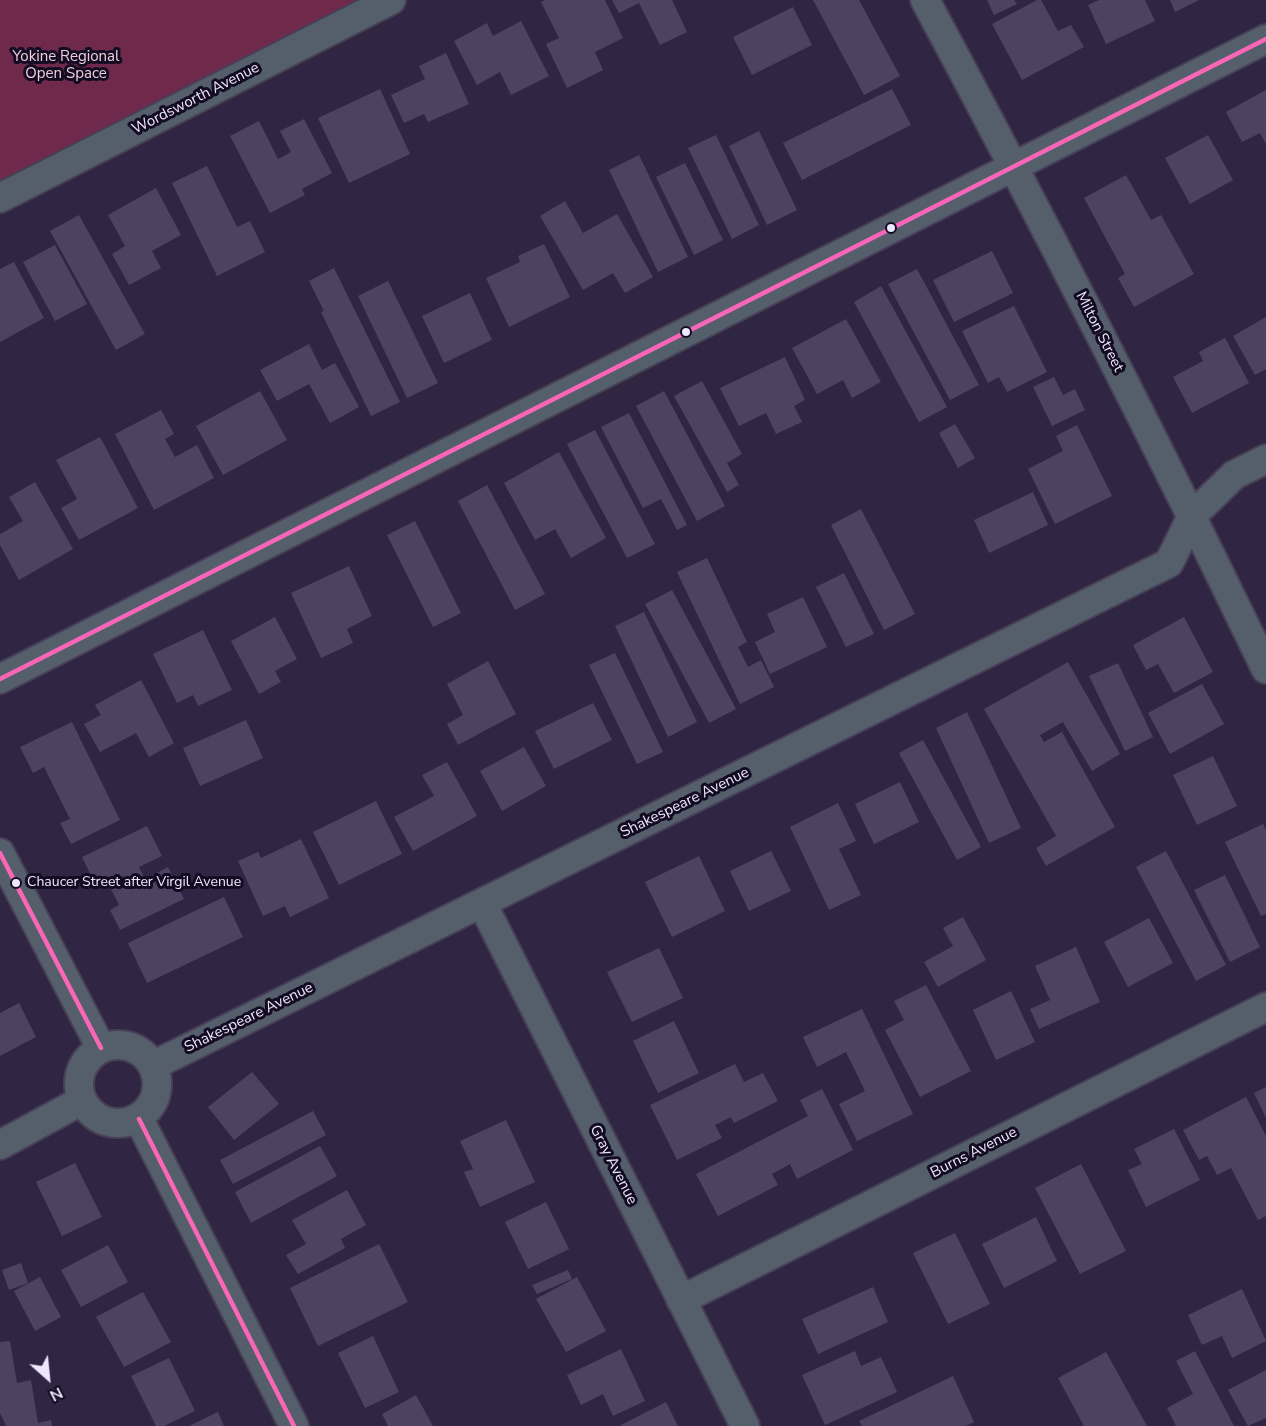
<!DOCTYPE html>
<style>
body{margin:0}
#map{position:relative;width:1266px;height:1426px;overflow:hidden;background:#302643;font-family:"Nunito Sans",sans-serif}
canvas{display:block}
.north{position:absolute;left:18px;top:1348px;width:60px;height:60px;-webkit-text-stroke:4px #130b22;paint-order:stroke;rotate:153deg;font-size:16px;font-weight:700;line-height:24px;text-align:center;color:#ece7fc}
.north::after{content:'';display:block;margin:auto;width:21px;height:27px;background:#ece7fc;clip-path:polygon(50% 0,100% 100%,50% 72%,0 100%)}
</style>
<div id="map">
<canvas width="1266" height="1426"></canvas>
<div class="north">N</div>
</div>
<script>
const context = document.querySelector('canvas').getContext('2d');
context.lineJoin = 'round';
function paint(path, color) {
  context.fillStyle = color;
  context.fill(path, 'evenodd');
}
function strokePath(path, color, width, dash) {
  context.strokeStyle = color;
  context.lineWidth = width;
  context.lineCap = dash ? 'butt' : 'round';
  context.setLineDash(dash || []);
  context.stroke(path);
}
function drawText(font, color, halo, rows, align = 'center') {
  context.font = font + ' "Nunito Sans",sans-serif';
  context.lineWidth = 6;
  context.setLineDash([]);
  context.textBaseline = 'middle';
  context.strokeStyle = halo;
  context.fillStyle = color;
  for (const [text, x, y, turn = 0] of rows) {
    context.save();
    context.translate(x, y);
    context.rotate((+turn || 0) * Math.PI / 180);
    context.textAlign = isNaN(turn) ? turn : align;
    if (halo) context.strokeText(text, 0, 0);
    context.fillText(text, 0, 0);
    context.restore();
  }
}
const green = new Path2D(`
 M0,0H391L0,198Z`);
const building = new Path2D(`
 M545,0H605L623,38L595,52L603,70L567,88L546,44L559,38L541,2Z
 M612,0H672L687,32L660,45L639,3L619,13Z
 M813,0H859L900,76L864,95Z
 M987,0H1014L1017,4L994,15Z
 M1037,0H1041L1058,31L1071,25L1084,47L1022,80L992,24Z
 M1099,0H1145L1155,21L1106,44L1088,5Z
 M1170,0H1199L1175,12Z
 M793,7L812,45L752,75L733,37Z
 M521,21L549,76L511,95L500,72L477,85L454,41L487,23L493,36Z
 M446,53L469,104L428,122L424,114L404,123L391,95L425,79L419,66Z
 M380,89L410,154L349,183L318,118Z
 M892,89L911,125L802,180L783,143Z
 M1266,90V144L1260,133L1242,142L1226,112Z
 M304,119L332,173L302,189L305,195L270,213L230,136L259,121L278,159L291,152L280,131Z
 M759,131L797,210L767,225L729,146Z
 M716,135L759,225L732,239L688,148Z
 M1208,135L1233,180L1190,204L1165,158Z
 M639,155L688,257L658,272L609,170Z
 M685,163L723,240L694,255L656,177Z
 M207,166L237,227L250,221L265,252L217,276L172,183Z
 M1126,175L1151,220L1161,215L1194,274L1134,307L1118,278L1125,274L1084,198Z
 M156,188L181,235L152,251L161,268L129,285L112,254L125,246L108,215Z
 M565,201L583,233L617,214L653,277L625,293L613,273L583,290L540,216Z
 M79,215L145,334L116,350L50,231Z
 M544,244L570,297L509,327L486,278L520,262L518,256Z
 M55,245L87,304L55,321L23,262Z
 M992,251L1013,293L954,322L933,280Z
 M14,262L44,318L0,342V269Z
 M334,268L400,402L371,416L321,312L324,311L309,281Z
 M917,269L979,385L950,400L888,284Z
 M388,281L438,383L407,398L358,296Z
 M881,286L947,407L919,422L854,302Z
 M470,293L492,340L444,363L422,316Z
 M1014,306L1047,372L1007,392L999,377L988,383L962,331Z
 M1266,317V369L1255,375L1233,336Z
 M846,319L881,382L852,398L843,380L817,394L792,348Z
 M1225,338L1249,383L1192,413L1173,377L1203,361L1199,352Z
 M309,344L322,370L335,363L359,407L330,423L309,384L277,401L260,370Z
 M785,357L805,400L794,406L802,422L776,434L766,413L739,426L720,388Z
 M1054,377L1063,395L1075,389L1085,410L1052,426L1033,387Z
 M702,381L742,454L727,463L739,485L727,492L674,396Z
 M260,391L287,440L223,475L196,426Z
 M664,391L725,506L697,521L636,406Z
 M161,410L174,434L165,439L175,457L197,445L214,478L154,510L115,434Z
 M629,413L687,525L677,530L661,499L643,508L601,427Z
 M955,424L975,458L958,468L939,433Z
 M1077,425L1112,496L1055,524L1028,469L1063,451L1056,436Z
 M595,430L655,544L627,558L567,444Z
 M100,437L138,508L79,540L61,508L77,499L56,460Z
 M559,452L606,538L571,558L555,529L535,540L504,483Z
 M35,482L73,549L19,580L0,545V534L23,521L9,497Z
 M487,485L545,594L515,610L458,501Z
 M1033,492L1048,525L989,553L974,520Z
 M861,509L915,614L884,630L831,525Z
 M415,521L461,613L433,627L387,535Z
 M707,558L747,642L738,647L748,667L761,660L774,687L740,704L677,572Z
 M349,566L372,616L347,629L353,643L321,658L291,593Z
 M844,573L874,634L846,647L816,587Z
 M672,590L736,709L709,723L645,604Z
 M803,597L827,647L770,674L755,642L775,632L767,614Z
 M644,612L697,722L668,737L615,626Z
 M275,617L297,659L275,671L281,682L259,694L231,641Z
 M1184,617L1213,672L1174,693L1158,664L1146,670L1133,645Z
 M203,630L232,690L198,706L193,695L177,703L153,654Z
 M615,653L663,752L637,764L589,665Z
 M488,661L516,714L458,745L447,724L463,715L447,684Z
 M1068,662L1120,754L1092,771L1063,722L1040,735L1044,742L1062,732L1115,827L1046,866L1036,848L1056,836L984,709Z
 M1118,663L1153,737L1125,751L1089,676Z
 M141,680L174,743L149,757L136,733L100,752L84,724L101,715L95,705Z
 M1202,684L1224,724L1170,754L1148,713Z
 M593,703L612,740L554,769L535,731Z
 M967,712L1021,828L989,843L936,728Z
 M246,720L263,758L200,786L183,748Z
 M72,722L120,820L71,844L60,823L70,819L44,767L33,773L20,747Z
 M923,740L981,847L957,860L899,753Z
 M524,747L546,786L502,811L480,771Z
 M1213,756L1237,806L1197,825L1173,775Z
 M447,762L477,816L413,851L394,817L434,796L422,775Z
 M900,782L919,822L874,844L855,804Z
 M376,801L402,854L339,885L313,832Z
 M838,803L856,841L839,849L861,895L829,910L790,827Z
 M1263,824L1266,830V914L1261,916L1225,842Z
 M147,826L162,856L139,867L145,879L168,867L184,899L120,930L110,910L119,905L105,877L94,882L82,857Z
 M301,839L329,898L290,917L285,906L263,916L238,861L258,852L261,858Z
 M771,851L791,891L749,911L730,871Z
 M1166,851L1226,965L1196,981L1136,867Z
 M699,856L725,911L672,937L645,882Z
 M1225,875L1260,947L1230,962L1194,890Z
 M224,897L243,937L147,983L128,943Z
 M963,917L986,960L938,987L924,962L953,946L943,928Z
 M1149,918L1173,963L1128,987L1104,942Z
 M1076,947L1100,1002L1039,1029L1030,1009L1050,1000L1035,966Z
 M659,948L683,998L632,1022L607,972Z
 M926,985L971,1071L920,1097L885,1030L904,1020L894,1001Z
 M1011,991L1035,1042L996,1060L973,1010Z
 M19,1003L36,1037L0,1056V1013Z
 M862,1009L913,1114L857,1141L839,1104L865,1091L846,1052L817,1067L803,1037Z
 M674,1021L699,1073L658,1093L633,1041Z
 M735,1064L744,1082L763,1073L778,1101L734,1123L731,1117L715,1125L722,1138L677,1160L650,1105Z
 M252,1072L279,1104L234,1140L208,1107Z
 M1266,1087V1118L1254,1093Z
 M822,1089L853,1150L797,1179L790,1164L772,1174L778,1185L718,1216L696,1174L808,1116L800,1100Z
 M1246,1097L1266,1136V1216L1258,1220L1231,1168L1217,1175L1207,1156L1199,1160L1183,1130Z
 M313,1111L326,1135L233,1184L220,1160Z
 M506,1120L535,1182L480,1207L464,1172L473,1169L460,1141Z
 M1174,1129L1200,1180L1146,1207L1128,1170L1142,1164L1134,1149Z
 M320,1146L337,1176L251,1223L235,1192Z
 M75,1163L102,1217L62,1236L36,1182Z
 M1081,1164L1126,1251L1080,1274L1035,1188Z
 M347,1190L366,1225L341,1239L345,1248L298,1274L286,1255L306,1244L292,1220Z
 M546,1202L569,1249L528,1269L505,1222Z
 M1036,1217L1057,1261L1004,1288L982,1244Z
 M955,1233L990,1304L948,1324L913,1253Z
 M379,1244L408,1302L318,1346L290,1288Z
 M108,1245L128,1282L81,1307L61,1270Z
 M21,1263L28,1283L9,1290L2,1270Z
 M568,1270L572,1279L537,1294L532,1285Z
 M40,1277L61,1317L35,1331L14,1291Z
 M577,1277L606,1331L566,1352L536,1299Z
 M873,1287L888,1322L818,1354L802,1319Z
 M1242,1289L1266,1341L1232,1358L1222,1336L1202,1345L1188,1315Z
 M143,1292L171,1342L124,1367L96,1317Z
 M373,1336L399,1392L365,1408L338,1353Z
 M10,1341L17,1383L31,1380L38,1423L51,1420L52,1426H6L0,1413V1342Z
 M621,1349L645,1401L613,1416L603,1394L581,1405L567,1375Z
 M855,1351L861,1366L881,1357L897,1392L825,1425L802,1375Z
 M1195,1351L1234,1426H1176L1167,1408L1193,1394L1176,1361Z
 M1106,1352L1147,1426H1084L1058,1378Z
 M169,1358L195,1411L164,1426H156L131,1376Z
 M1266,1370V1418L1248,1426L1228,1390Z
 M953,1376L974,1422L966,1426H862L859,1421Z
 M416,1395L433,1426H388L382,1414Z
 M666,1402L678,1426H619Z
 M218,1412L224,1426H189Z`);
const minor = new Path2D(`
 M925,0C1043,220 1157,443 1266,669
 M0,198L391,0
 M0,679L1266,39
 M0,853L101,1048
 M482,903L745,1426
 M79 1084a39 39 0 1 1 78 0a39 39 0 1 1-78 0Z
 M154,1065L1169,563L1192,516L1234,475L1266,459
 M139,1119L294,1426
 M0,1145L81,1101
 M681,1300L1266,1007`);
const bus1 = new Path2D(`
 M0,679L1266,39
 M0,853L101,1048
 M139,1119L294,1426`);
const markers = [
 [891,228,5,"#ece7fc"],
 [686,332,5,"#ece7fc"],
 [16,883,5,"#ece7fc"]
];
const busNames = [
 ["Chaucer Street after Virgil Avenue",27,883]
];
const parkNames = [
 ["Yokine Regional",66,57],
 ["Open Space",66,74]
];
const streetNames = [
 ["Wordsworth Avenue",196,99,-27],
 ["Milton Street",1099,332,63],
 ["Shakespeare Avenue",685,803,-26],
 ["Shakespeare Avenue",249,1018,-26],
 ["Burns Avenue",974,1153,-27],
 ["Gray Avenue",613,1165,63]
];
paint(green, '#6e294b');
paint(building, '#4e4261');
strokePath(minor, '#474057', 32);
strokePath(minor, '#555f6c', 28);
strokePath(bus1, '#fa66b7', 4.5);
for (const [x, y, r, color] of markers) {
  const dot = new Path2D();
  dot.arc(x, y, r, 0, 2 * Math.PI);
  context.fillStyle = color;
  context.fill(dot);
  strokePath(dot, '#130b22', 2);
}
drawText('14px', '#ece7fc', '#130b22', busNames, 'left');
drawText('15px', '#eed0da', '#130b22', parkNames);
drawText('15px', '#ece7fc', '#130b22', streetNames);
</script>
